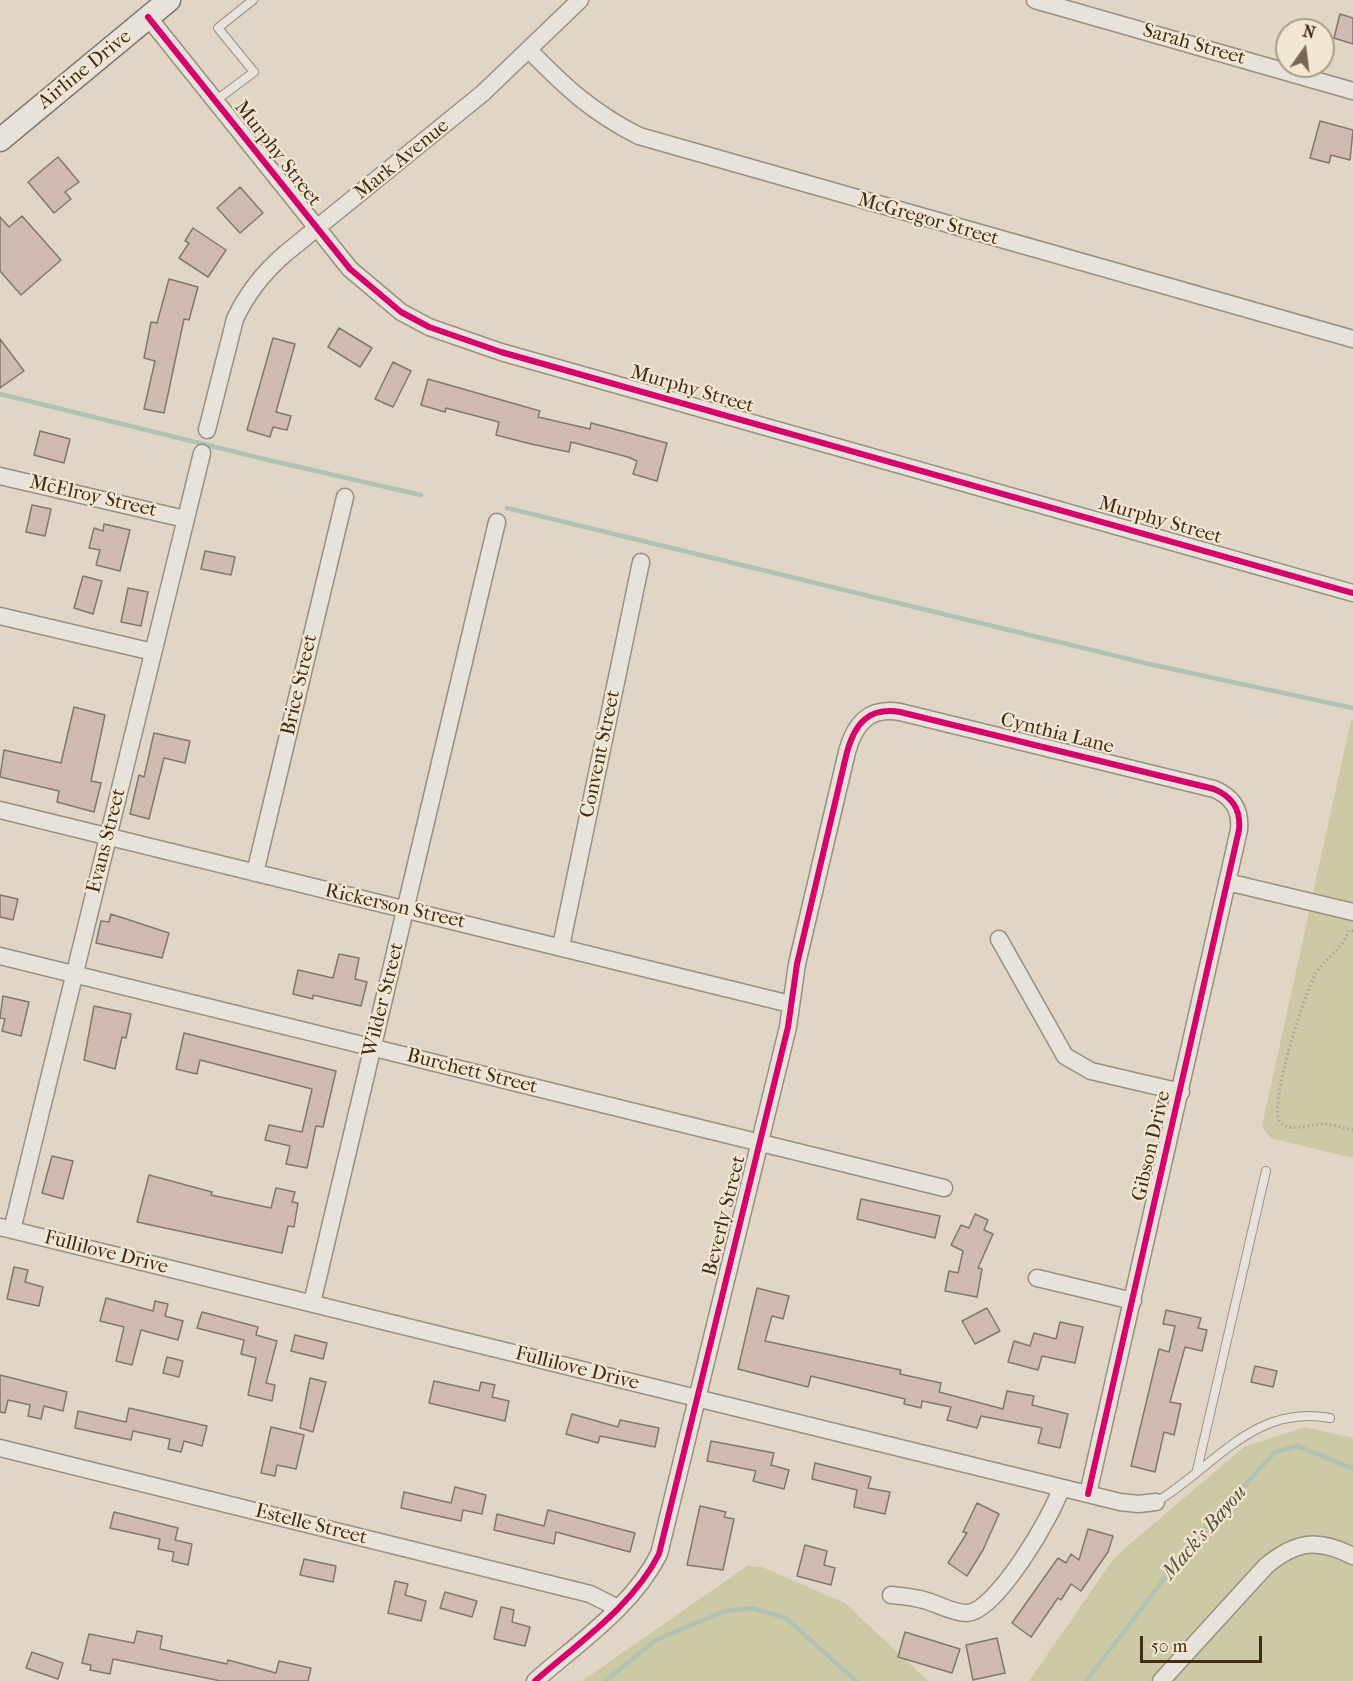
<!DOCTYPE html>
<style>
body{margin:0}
#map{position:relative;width:1353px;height:1681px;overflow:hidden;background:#e1d6c6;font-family:"IM FELL French Canon",serif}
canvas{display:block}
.north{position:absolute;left:1275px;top:18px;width:60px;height:60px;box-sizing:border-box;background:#f3e6d2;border:2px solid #ac9c86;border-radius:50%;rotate:14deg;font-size:16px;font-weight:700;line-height:24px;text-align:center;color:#412c15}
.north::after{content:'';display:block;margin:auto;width:21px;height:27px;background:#796853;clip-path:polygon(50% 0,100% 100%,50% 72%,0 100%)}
.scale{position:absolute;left:1140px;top:1636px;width:122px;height:27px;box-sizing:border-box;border:3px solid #412c15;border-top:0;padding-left:8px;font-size:18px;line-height:21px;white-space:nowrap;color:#412c15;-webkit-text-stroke:4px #f3e6d2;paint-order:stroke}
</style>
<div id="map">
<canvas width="1353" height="1681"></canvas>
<div class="north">N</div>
<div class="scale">50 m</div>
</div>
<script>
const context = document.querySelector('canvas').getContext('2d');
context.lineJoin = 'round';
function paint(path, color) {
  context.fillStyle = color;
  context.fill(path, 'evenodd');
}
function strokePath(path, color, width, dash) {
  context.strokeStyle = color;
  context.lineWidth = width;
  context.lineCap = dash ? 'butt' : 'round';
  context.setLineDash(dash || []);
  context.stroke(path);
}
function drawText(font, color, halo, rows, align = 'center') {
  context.font = font + ' "IM FELL French Canon",serif';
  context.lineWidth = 4.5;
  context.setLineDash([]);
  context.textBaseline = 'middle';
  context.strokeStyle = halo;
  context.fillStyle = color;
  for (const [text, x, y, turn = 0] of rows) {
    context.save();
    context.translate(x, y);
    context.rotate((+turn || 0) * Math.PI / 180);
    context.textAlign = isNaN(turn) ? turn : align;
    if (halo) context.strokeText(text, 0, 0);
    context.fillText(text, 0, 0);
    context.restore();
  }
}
const green = new Path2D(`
 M1351,720L1353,721V1158L1270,1138L1262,1126Z
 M1305,1427L1353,1438V1681H1029L1112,1561L1130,1544L1244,1447Z
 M747,1566L762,1567L845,1603L928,1681H582Z`);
const stream = new Path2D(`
 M0,394L264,459L421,495
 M507,508L1149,664L1353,708
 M605,1681L656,1640L725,1611L752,1608L786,1618L856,1681
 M1086,1681L1187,1549L1275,1452L1298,1446L1353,1469`);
const building = new Path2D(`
 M1340,14L1353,18V44L1334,38Z
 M1320,121L1353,130L1350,160L1331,155L1329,163L1310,158Z
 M58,157L79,182L65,192L71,199L54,213L28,182Z
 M240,187L263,213L240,233L217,208Z
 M22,216L61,260L21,295L0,271V217L9,227Z
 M193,228L226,250L208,277L179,258L189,243L185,241Z
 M169,279L198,287L189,320L184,319L164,413L144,409L155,361L144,358L151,322L157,323Z
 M339,328L372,348L360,367L328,347Z
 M273,338L295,344L276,412L291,416L287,430L273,427L270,437L247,430Z
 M0,339L24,371L0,388Z
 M393,362L411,371L393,407L375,399Z
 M428,379L540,411L538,417L590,429L591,423L667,443L657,481L633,474L637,461L628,457L571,442L569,452L531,444L496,435L499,422L446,408L445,412L421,405Z
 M40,431L70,439L64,463L34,455Z
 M32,505L51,509L45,536L26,532Z
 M104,524L130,530L120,571L96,565L100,550L89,548L94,528L103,531Z
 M205,551L235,557L231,575L201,569Z
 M83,576L102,581L93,614L74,608Z
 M128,588L148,592L141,626L121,622Z
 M74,707L105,715L91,781L101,783L94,812L57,802L59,791L0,777L4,750L61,763Z
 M154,733L190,741L185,763L164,758L149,819L130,814L139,775L144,777Z
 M0,895L18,899L13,920L0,917Z
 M111,914L169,933L162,958L96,943L101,921L109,922Z
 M339,954L359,958L355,979L367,982L361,1006L313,995V999L293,994L298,970L333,978Z
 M3,996L29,1002L21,1036L2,1031L5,1019L0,1018Z
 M94,1006L131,1014L126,1038L122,1037L115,1069L84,1060Z
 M184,1033L336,1071L323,1127L316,1126L307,1168L286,1164L290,1146L265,1140L269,1125L302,1132L312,1089L200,1060L197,1074L176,1069Z
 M52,1156L73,1161L63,1199L42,1193Z
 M149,1175L212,1192L211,1195L271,1208L276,1188L295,1192L292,1202L298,1203L294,1227L288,1226L282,1253L137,1222Z
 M861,1199L940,1216L935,1238L857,1219Z
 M975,1214L988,1220L984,1230L993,1234L978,1268L982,1269L977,1297L945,1291L949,1271L958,1273L963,1251L951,1245L961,1225L969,1228Z
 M14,1267L28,1270L25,1282L43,1287L39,1306L7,1299Z
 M757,1288L789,1296L783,1319L772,1316L765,1341L901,1370L900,1374L941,1383L939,1392L1003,1409L1007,1391L1034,1396L1032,1405L1068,1414L1060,1448L1038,1443L1042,1428L981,1416L977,1428L947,1420L951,1407L922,1401L921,1408L904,1404L905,1399L811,1376L808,1387L738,1369Z
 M106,1298L153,1311L155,1301L168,1304L165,1316L183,1321L178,1340L141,1330L132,1365L116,1361L124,1327L100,1321Z
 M987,1308L1000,1331L975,1344L962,1321Z
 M1166,1310L1201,1318L1198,1328L1207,1330L1202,1351L1185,1347L1170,1402L1181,1404L1174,1435L1164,1432L1155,1472L1131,1466L1159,1349L1169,1352L1175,1326L1163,1324Z
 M202,1312L258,1327L256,1335L277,1341L266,1383L275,1385L272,1401L248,1395L256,1358L241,1354L244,1340L197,1328Z
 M1060,1322L1083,1327L1075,1363L1042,1356L1038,1370L1008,1362L1014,1341L1030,1346L1034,1333L1056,1339Z
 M295,1335L327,1343L323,1359L291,1351Z
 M167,1357L183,1361L179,1377L163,1373Z
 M1255,1366L1277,1371L1273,1387L1251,1382Z
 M0,1375L67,1392L63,1411L44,1406L41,1419L28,1416L30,1405L8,1400L5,1413L0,1412Z
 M310,1378L326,1382L313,1432L300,1428Z
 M434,1381L479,1391L481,1382L495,1385L492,1397L509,1401L505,1421L429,1403Z
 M129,1408L207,1426L202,1446L184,1441L181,1452L168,1449L170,1439L133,1431L131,1440L75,1428L78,1411L126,1422Z
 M572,1414L618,1427L620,1420L659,1428L655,1447L600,1436L598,1443L566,1434Z
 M271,1427L304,1435L296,1469L277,1465L275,1476L261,1473Z
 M711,1441L774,1453L771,1465L789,1470L784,1489L753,1481L756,1471L707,1461Z
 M815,1463L871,1477L868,1488L890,1492L885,1514L854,1507L857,1490L812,1479Z
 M455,1487L486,1495L482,1514L463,1510L461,1521L401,1508L404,1492L451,1503Z
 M977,1503L999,1514L983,1550L967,1576L948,1563L967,1533L963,1532Z
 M700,1506L726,1512L724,1517L734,1519L723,1570L687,1565Z
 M548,1510L635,1533L630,1552L556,1532L554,1544L494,1530L497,1514L544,1526Z
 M114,1512L178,1528L175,1540L192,1544L188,1565L172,1561L174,1552L158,1549L160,1539L110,1528Z
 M1088,1529L1113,1536L1108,1552L1081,1591L1071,1584L1061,1600L1058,1598L1031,1637L1012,1623L1058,1558L1066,1563L1071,1554L1079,1560Z
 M805,1545L827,1551L824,1565L835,1568L831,1585L797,1576Z
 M304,1559L336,1566L333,1582L300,1575Z
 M395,1581L408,1584L405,1595L426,1601L421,1621L388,1613Z
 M445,1592L477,1601L472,1617L440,1608Z
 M501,1607L514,1610L512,1622L530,1627L525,1646L494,1639Z
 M137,1631L162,1636L160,1649L227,1664L228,1660L276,1673L279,1661L311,1668L308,1681H221L113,1659L110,1674L90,1670L91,1665L82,1663L89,1634L134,1643Z
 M905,1632L960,1649L952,1673L898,1657Z
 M997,1638L1005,1673L973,1680L966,1645Z
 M32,1652L63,1663L58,1679L26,1668Z`);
const path = new Path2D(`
 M1353,931L1349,930C1343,949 1326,957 1316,973C1305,992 1266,1110 1281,1123C1292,1133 1313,1123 1326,1124C1335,1125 1344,1128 1353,1130`);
const lane = new Path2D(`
 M215,101L254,72L218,28L253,0
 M1197,1470L1266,1171
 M1156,1502C1215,1467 1253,1404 1330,1418`);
const street = new Path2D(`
 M1035,0L1353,91
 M148,17L350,269L401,312L429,327L501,352L1353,593
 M529,50C565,87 593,113 639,136L1353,339
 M207,430L235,319C247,293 265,271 286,253L483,93L580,0
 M0,476L185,519
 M0,616L153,652
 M0,810L790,1004
 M255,873L345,497
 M1227,882L1353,912
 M999,939L1065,1056L1091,1071L1181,1092
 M561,946L641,562
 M0,956L944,1188
 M0,1227L1120,1502L1138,1504L1156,1502
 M12,1230L202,453
 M1037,1278L1133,1301
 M312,1303L497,522
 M0,1448L590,1594L618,1608
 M891,1595C903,1596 915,1597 927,1601C940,1605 953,1613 967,1613C996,1612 1053,1515 1061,1488
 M535,1681C578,1643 633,1606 659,1554L788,1027L797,964L847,752C855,723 869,707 900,712L1214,789C1233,797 1241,810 1239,830L1088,1494
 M1161,1681L1266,1566C1296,1541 1317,1538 1353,1556`);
const secondary = new Path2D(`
 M0,140L169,0`);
const cycleway = new Path2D(`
 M148,17L350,269L401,312L429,327L501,352L1353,593
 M535,1681C578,1643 633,1606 659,1554L788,1027L797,964L847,752C855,723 869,707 900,712L1214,789C1233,797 1241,810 1239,830L1088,1494`);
const streetNames = [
 ["Sarah Street",1194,45,16],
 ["Airline Drive",85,70,-39],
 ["Murphy Street",277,154,52],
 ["Mark Avenue",402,160,-39],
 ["McGregor Street",928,220,16],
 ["Murphy Street",692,390,16],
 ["McElroy Street",93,497,13],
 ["Murphy Street",1160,521,16],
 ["Brice Street",300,685,-77],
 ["Cynthia Lane",1057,734,14],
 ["Convent Street",601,754,-78],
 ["Evans Street",107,841,-76],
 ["Rickerson Street",395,907,13],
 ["Wilder Street",384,1000,-76],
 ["Burchett Street",472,1072,14],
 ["Gibson Drive",1152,1146,-77],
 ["Beverly Street",725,1216,-76],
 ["Fullilove Drive",106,1253,14],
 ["Fullilove Drive",577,1369,14],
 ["Estelle Street",311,1525,14]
];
const waterNames = [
 ["Mack's Bayou",1205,1533,-49]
];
paint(green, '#cdc9a6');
strokePath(stream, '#afc2b4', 4.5);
paint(building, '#cfbab2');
strokePath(building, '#81786c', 1.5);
strokePath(lane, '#989083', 10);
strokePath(street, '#989083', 19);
strokePath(secondary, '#81786c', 25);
strokePath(path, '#aaa39a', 3, [1.5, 3]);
strokePath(lane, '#e7e2da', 8);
strokePath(street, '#e7e2da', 16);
strokePath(secondary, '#e7e2da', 22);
strokePath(cycleway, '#d6006c', 6);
drawText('20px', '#412c15', '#f3e6d2', streetNames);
drawText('italic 21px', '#57503b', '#f3e6d2', waterNames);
</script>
